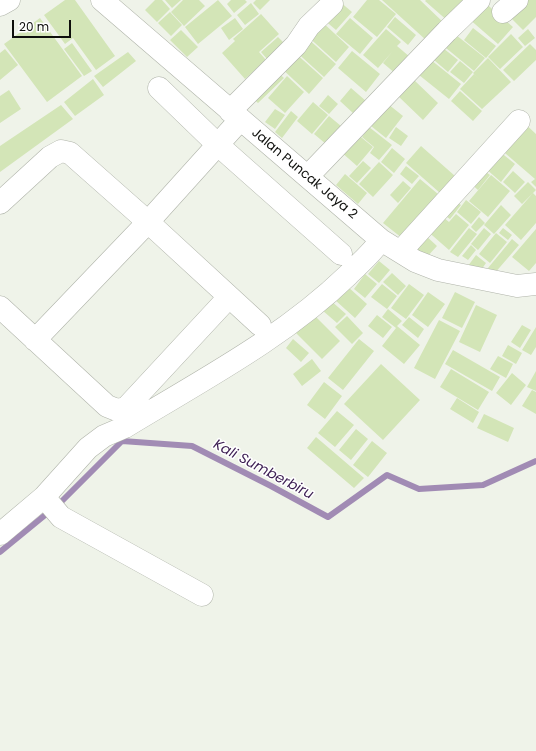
<!DOCTYPE html>
<style>
body{margin:0}
#map{position:relative;width:536px;height:751px;overflow:hidden;background:#eff3e9;font-family:Poppins,sans-serif}
canvas{display:block}
.scale{position:absolute;left:12px;top:20px;width:59px;height:18px;box-sizing:border-box;border:2px solid #0e0f0c;border-top:0;padding-left:5px;font-size:12px;line-height:14px;white-space:nowrap;color:#0e0f0c;-webkit-text-stroke:3px #fff;paint-order:stroke}
</style>
<div id="map">
<canvas width="536" height="751"></canvas>
<div class="scale">20 m</div>
</div>
<script>
const context = document.querySelector('canvas').getContext('2d');
context.lineJoin = 'round';
function strokePath(path, color, width, dash) {
  context.strokeStyle = color;
  context.lineWidth = width;
  context.lineCap = dash ? 'butt' : 'round';
  context.setLineDash(dash || []);
  context.stroke(path);
}
function paint(path, color) {
  context.fillStyle = color;
  context.fill(path, 'evenodd');
}
function drawText(font, color, halo, rows, align = 'center') {
  context.font = font + ' Poppins,sans-serif';
  context.lineWidth = 3;
  context.setLineDash([]);
  context.textBaseline = 'middle';
  context.strokeStyle = halo;
  context.fillStyle = color;
  for (const [text, x, y, turn = 0] of rows) {
    context.save();
    context.translate(x, y);
    context.rotate((+turn || 0) * Math.PI / 180);
    context.textAlign = isNaN(turn) ? turn : align;
    if (halo) context.strokeText(text, 0, 0);
    context.fillText(text, 0, 0);
    context.restore();
  }
}
const stream = new Path2D(`
 M0,552L61,502L122,441L192,446L271,486L328,517L387,475L419,489L483,485L536,461`);
const building = new Path2D(`
 M65,0H75L115,56L96,70L73,38L65,44L44,15Z
 M155,0H162L170,9L157,22L145,10Z
 M165,0H181L172,8Z
 M183,0H199L205,6L184,26L171,12Z
 M218,0L232,16L198,44L185,27Z
 M231,0H245L247,2L234,13L227,4Z
 M256,0H270L260,10L253,3Z
 M367,0H379L396,14L377,37L353,17Z
 M382,0H420L444,23L427,41Z
 M426,0H469L449,22L425,1Z
 M523,0H536V17L523,30L508,15Z
 M339,1L352,12L336,30L323,19Z
 M483,1L513,27L498,44L468,18Z
 M251,3L259,14L245,25L237,15Z
 M170,12L182,25L171,36L158,23Z
 M261,14L279,34L259,52L266,60L245,79L222,53L235,41L233,39Z
 M395,17L416,35L408,45L387,27Z
 M40,18L82,76L47,102L4,44Z
 M235,18L243,29L229,40L221,28Z
 M350,18L373,38L360,54L336,34Z
 M319,19L349,47L336,62L305,34Z
 M473,28L496,46L486,58L464,40Z
 M386,29L401,42L397,46L410,57L396,74L383,63L392,52L378,68L363,55Z
 M528,29L535,38L525,46L518,38Z
 M181,30L198,47L187,57L170,40Z
 M511,34L523,47L500,69L488,57Z
 M456,35L485,58L474,71L446,48Z
 M305,36L336,64L324,77L293,49Z
 M278,37L285,44L267,59L261,52Z
 M72,43L92,71L84,76L64,49Z
 M530,44L536,50V60L514,81L503,70Z
 M443,48L458,60L448,72L434,60Z
 M5,49L18,65L0,80V53Z
 M293,51L323,78L309,94L279,66Z
 M352,51L380,74L366,92L338,68Z
 M128,52L136,61L103,87L94,76Z
 M488,58L511,82L482,109L460,89L474,74L486,85L473,73Z
 M431,60L461,84L449,99L419,75Z
 M460,61L473,72L464,83L450,72Z
 M274,69L284,78L258,103L248,94Z
 M287,76L304,92L285,113L268,98Z
 M93,79L104,95L75,116L64,102Z
 M414,80L438,103L423,120L398,96Z
 M351,88L366,101L354,114L340,101Z
 M9,90L21,109L0,123V96Z
 M460,91L482,111L473,121L451,101Z
 M328,95L338,104L329,114L319,106Z
 M383,100L403,116L386,138L366,122Z
 M313,102L328,115L312,134L297,121Z
 M61,105L73,119L0,172V146Z
 M275,109L285,115L275,129L265,122Z
 M291,111L298,117L282,138L275,132Z
 M329,116L341,126L326,144L314,134Z
 M522,121L536,134V187L531,182L535,179L498,147Z
 M369,127L392,145L379,160L370,153L374,147L362,137Z
 M396,127L408,136L401,146L389,138Z
 M356,133L373,147L357,166L340,151Z
 M421,146L455,176L440,193L406,163Z
 M392,148L405,159L394,173L381,162Z
 M499,151L515,164L501,182L485,168Z
 M363,161L371,168L357,183L349,176Z
 M379,162L393,175L373,197L359,184Z
 M406,166L419,176L412,184L400,174Z
 M479,167L490,175L478,190L468,181Z
 M513,171L525,182L515,193L503,182Z
 M345,174L367,193L358,204L336,185Z
 M491,175L510,191L488,217L469,201Z
 M420,179L438,194L402,238L383,223Z
 M403,181L411,188L398,203L390,195Z
 M528,182L536,190L522,204L514,196Z
 M533,193L536,196V223L521,240L505,225Z
 M451,198L461,205L450,219L441,213Z
 M466,200L481,212L471,224L457,212Z
 M501,205L511,215L494,234L484,225Z
 M438,213L449,222L456,214L469,225L449,250L425,229Z
 M479,217L485,223L476,232L471,227Z
 M469,228L477,234L458,257L450,252Z
 M484,228L491,234L478,250L471,244Z
 M503,228L512,235L508,240L499,233Z
 M536,229V263L529,271L512,257Z
 M496,233L507,242L490,263L479,254Z
 M424,234L437,246L426,258L413,245Z
 M512,239L519,245L494,274L488,268Z
 M471,245L476,250L468,260L462,256Z
 M476,255L486,263L479,273L468,266Z
 M379,261L390,270L379,283L368,274Z
 M392,273L406,286L398,295L383,282Z
 M365,274L377,284L365,298L354,289Z
 M382,284L397,296L387,309L371,297Z
 M409,284L424,295L406,319L391,308Z
 M347,286L367,304L355,318L335,300Z
 M428,292L445,304L428,327L412,315Z
 M455,292L475,302L462,328L442,318Z
 M330,300L346,314L337,323L322,310Z
 M476,305L497,315L480,352L459,342Z
 M388,309L402,321L397,326L420,345L404,364L382,346L396,328L382,317Z
 M314,315L340,341L322,359L296,333Z
 M377,315L392,327L383,338L368,326Z
 M347,316L363,333L352,344L335,327Z
 M409,317L424,329L418,338L402,325Z
 M439,320L460,331L435,379L414,368Z
 M522,325L531,330L520,348L511,342Z
 M536,327V347L531,355L522,350Z
 M293,339L309,353L301,362L286,348Z
 M359,339L374,351L343,390L328,378Z
 M508,345L522,353L516,364L502,356Z
 M453,350L500,377L492,391L445,364Z
 M498,356L513,364L506,378L490,369Z
 M312,359L321,371L302,386L293,374Z
 M381,364L420,400L383,440L344,404Z
 M451,369L489,392L478,410L440,387Z
 M536,371V391L527,387Z
 M512,373L526,385L511,405L496,393Z
 M324,382L342,396L325,419L307,405Z
 M532,390L536,392V414L522,406Z
 M457,398L479,412L473,423L450,409Z
 M337,411L354,425L335,447L318,433Z
 M484,414L514,428L508,442L477,428Z
 M356,429L368,439L351,460L339,450Z
 M316,437L364,478L354,488L307,448Z
 M372,441L387,453L368,477L353,465Z`);
const minor = new Path2D(`
 M102,0L381,240L415,261L438,270L517,286L536,284
 M0,5L9,0
 M503,12L517,0
 M159,88L218,145L341,254
 M230,111L296,45L309,26L332,4
 M308,176L447,31L479,0
 M0,203L50,157L61,151L70,153L148,222L260,325
 M401,251L519,121
 M0,307L107,406L117,410L126,408L229,297
 M35,340L148,222L240,120
 M44,497L61,517L202,595
 M0,534L44,497L88,448L104,436L125,427C202,380 283,338 348,275C359,264 372,253 381,240`);
const streetNames = [
 ["Jalan Puncak Jaya 2",304,174,40]
];
const waterNames = [
 ["Kali Sumberbiru",263,470,28]
];
strokePath(stream, '#a18bb4', 6);
paint(building, '#d3e5b7');
strokePath(minor, '#afb3a9', 23);
strokePath(minor, '#fff', 22);
drawText('13px', '#0e0f0c', '#fff', streetNames);
drawText('italic 14px', '#3c1e52', '#fff', waterNames);
</script>
